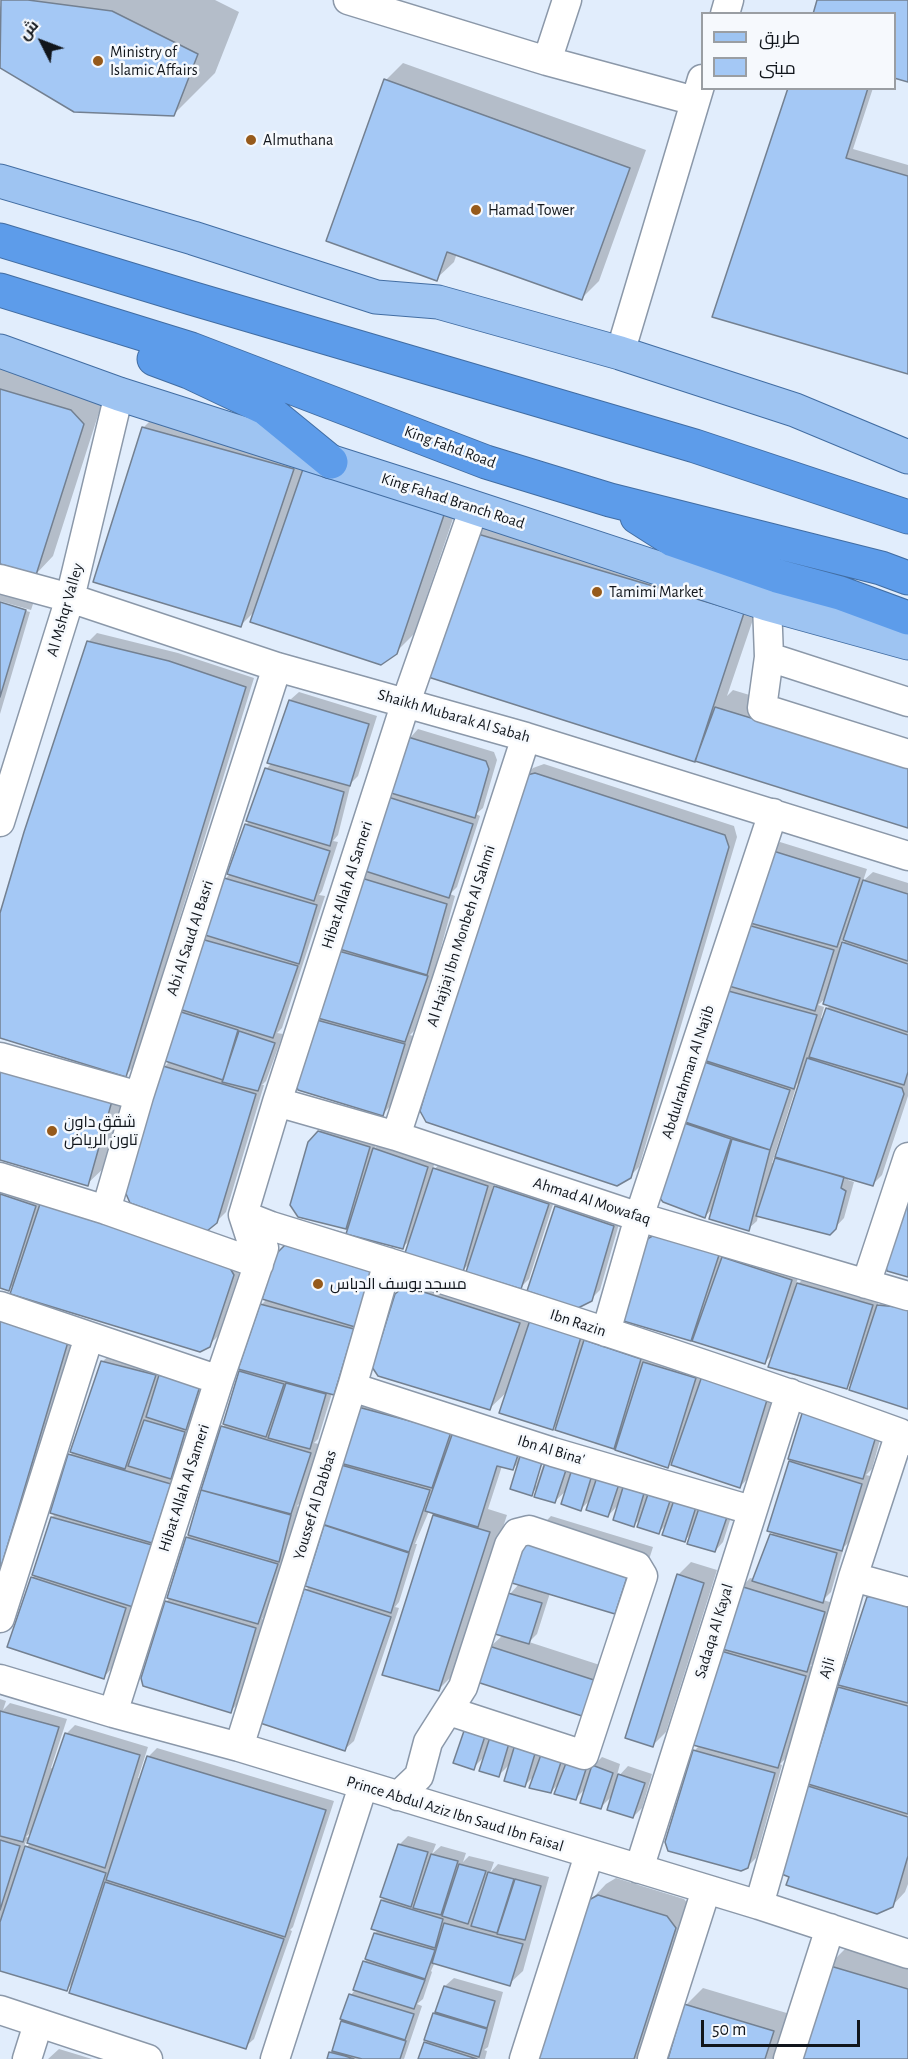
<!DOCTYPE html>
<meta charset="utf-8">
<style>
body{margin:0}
#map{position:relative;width:908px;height:2059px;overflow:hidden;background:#e1edfc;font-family:"Alegreya Sans",Cairo,sans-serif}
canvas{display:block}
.legend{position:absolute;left:701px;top:12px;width:195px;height:78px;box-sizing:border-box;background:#f6f9fd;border:2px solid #9a9ea3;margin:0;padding:8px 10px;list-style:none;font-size:18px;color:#11161c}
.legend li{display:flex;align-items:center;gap:12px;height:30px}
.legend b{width:30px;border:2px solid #9a9ea3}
.north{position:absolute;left:12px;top:12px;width:60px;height:60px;-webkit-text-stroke:4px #f6f9fd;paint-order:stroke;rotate:312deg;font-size:16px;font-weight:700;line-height:24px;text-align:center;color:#11161c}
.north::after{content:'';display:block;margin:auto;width:21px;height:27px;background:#11161c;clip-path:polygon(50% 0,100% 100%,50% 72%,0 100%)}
.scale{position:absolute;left:701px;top:2020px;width:159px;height:27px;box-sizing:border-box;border:3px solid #11161c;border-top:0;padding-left:8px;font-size:18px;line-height:21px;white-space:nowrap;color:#11161c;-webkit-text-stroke:4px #f6f9fd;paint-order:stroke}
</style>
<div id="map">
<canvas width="908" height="2059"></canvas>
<ul class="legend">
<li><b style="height:8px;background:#9ec4f2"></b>طريق</li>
<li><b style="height:16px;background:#a4c8f5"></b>مبنى</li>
</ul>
<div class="north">ش</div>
<div class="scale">50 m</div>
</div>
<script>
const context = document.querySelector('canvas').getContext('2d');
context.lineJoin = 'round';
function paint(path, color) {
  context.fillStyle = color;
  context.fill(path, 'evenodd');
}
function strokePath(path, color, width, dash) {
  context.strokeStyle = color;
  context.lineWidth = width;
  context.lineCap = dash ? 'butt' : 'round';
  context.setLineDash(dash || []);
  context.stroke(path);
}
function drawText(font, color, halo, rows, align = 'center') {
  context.font = font + ' "Alegreya Sans",Cairo,sans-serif';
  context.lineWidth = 5;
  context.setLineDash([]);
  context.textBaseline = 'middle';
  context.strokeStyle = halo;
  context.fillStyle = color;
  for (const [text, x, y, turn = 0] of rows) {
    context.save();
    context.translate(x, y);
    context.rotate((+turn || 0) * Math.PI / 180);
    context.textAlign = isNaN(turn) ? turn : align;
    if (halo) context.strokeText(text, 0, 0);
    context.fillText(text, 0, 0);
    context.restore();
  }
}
const shadow = new Path2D(`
 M3,0H215L239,12L215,73L173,115L75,111L0,66V8Z
 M403,63L646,150L599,281L582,298L457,253L454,262L436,279L386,80Z
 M789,88H873L853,149L908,165V373Z
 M0,367L88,393L101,406L53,556L36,574L0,562Z
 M160,411L461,495L414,634L396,652L256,610L240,626L143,428Z
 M490,516L761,596L727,696L733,690L908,743V827L427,675L472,533Z
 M0,591L34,601L31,610L0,601Z
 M0,604L30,612L0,714Z
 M97,633L178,653L254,678L134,1066L126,1075L0,1037V918L88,642Z
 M299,692L377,716L358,776L351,783L338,835L333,841L338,842L322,891L319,895L325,896L282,1028L277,1033L283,1034L266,1081L262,1085H264L226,1212L216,1222L164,1067L170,1061L164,1059L202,940L207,936L225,879L230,874L246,825L250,820L266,769L272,763L290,700Z
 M418,729L494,752L497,760L483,808L476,814L480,816L457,887L450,894L455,896L436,966L414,1031L410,1035L413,1036L391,1105L383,1114L297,1082L360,878L367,870L389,798L394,793L410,738Z
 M544,764L734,826L737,837L639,1167L630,1176L524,777L533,768Z
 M780,842L867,869L863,881L873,872L908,883V1096L882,1175L873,1184L849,1177L848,1180L854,1182L844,1218L830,1233L758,1215L757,1221L748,1229L714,1208L705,1216L682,1123L764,858ZM844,938L846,940L839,947L842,940ZM827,997L830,1005L827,1009L824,1019L821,1018L824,1007L818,1005ZM802,1079L779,1156L775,1164L772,1163L797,1084Z
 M129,1084L105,1167L87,1184L0,1159Z
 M328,1124L378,1139L375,1148L383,1140L436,1158L432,1172L443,1160L496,1177L492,1190L504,1179L556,1195L529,1279L521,1287L470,1263L463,1270L412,1238L403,1247L382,1242L342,1385L334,1394L332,1393L318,1439L314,1443L319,1444L300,1503L297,1506L299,1507L288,1552L284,1555L286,1556L267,1614L262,1619L264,1620L239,1702L231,1711L166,1602L170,1598L187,1538L189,1535L223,1427L226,1423L261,1305L267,1299L277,1255L310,1223L347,1233L352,1221L345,1227L314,1137Z
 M0,1183L242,1265L218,1336L209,1345L16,1282L9,1289L0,1286Z
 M565,1198L621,1217L600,1290L591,1299L556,1207Z
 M655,1233L728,1243L724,1257L732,1249L800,1272L795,1287L807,1275L881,1296L877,1307L887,1297L908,1299V1407L854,1380L846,1388L774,1353L764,1363L621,1319L645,1242Z
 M415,1277L589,1328L584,1342L594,1332L649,1351L646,1361L653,1354L704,1370L701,1379L712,1368L775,1391L748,1478L740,1487L675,1458L668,1466L557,1429L559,1422L553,1429L508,1391L490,1408L396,1295Z
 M0,1310L76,1334L0,1588Z
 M116,1349L207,1378L179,1469L174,1474L179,1476L132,1605L112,1668L104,1677L9,1646L33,1577L36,1574L52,1517L56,1513L70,1455L73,1452L102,1362Z
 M368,1399L575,1458L570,1474L582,1461L600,1467L596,1480L607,1469L734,1508L723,1542L715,1551L692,1533L685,1540L668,1523L659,1532L642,1517L634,1525L619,1504L608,1516L592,1498L581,1509L568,1489L554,1502L539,1486L531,1494L520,1461L513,1469L502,1466L488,1509L507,1515L456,1672L438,1690L434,1516L437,1513L429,1511L415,1544H417L399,1602L395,1607L399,1608L354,1741L345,1749L306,1590L310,1586L307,1585L342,1466L346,1463L359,1407ZM544,1452L547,1453L536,1486H533Z
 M884,1425L872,1469L866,1475L870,1476L851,1540L844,1547L831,1592L823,1600L833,1603L815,1662L810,1666L814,1667L786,1758L780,1764L782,1765L756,1858L747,1867L695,1750L700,1745L722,1652L726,1648L742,1587L750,1578L755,1579L771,1535L775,1531L790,1462L793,1459Z
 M551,1516L653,1547L640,1588L615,1613L550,1593L537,1634L529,1642L606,1667L595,1701L490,1647L503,1635L510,1594L520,1583L527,1541Z
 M691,1562L717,1570L666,1732L653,1745L678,1575Z
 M878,1589L908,1596V1884L905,1892L892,1906L809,1786L812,1784L840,1687L843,1684L869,1598Z
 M0,1699L6,1701L3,1710L10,1703L67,1719L51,1768L54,1769L66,1734L75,1725L148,1747L138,1778L141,1779L148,1757L157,1748L334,1801L293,1927L290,1930L292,1931L254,2039L245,2047L74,1982L67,1989L0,1970ZM33,1830L30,1838L26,1837ZM26,1841L31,1843L23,1850Z
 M466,1729L595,1755L591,1768L602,1757L620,1764L616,1779L628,1766L652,1774L642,1808L633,1817L613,1795L600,1808L587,1787L576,1798L560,1782L551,1792L535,1775L525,1785L510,1764L499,1775L486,1755L473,1768Z
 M408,1836L436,1844L432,1854L441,1846L466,1853L463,1862L469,1856L494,1862L490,1873L498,1864L549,1877L523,1971L509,1984L435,1962L431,1971L432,1972L423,1999L417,2004L422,2006L404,2059H328L345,2019L351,1995L354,1991L364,1962L367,1959L375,1933L379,1929L382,1900L386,1897L399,1845Z
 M616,1878L684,1899L693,1910L645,2059H539L589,1902L606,1884Z
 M846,1948L908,1967V2059L829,1965Z
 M454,1978L503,1992L488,2047L484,2050L487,2051L485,2059H420L425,2043L428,2040L435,2014L445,1986Z
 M703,1988L790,2014L775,2059H669L686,2005Z
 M59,2049L92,2059H48Z`);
const building = new Path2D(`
 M1,0H28L112,11L198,54L174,116L74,112L0,68Z
 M817,0H908V82L894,78V14H813Z
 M384,79L630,168L582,300L447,252L437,281L326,241Z
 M788,88H868L846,158L908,176V374L712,317Z
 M0,389L71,410L84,424L36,575L0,564Z
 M142,427L294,469L241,627L93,582Z
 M303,469L445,512L397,654L381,665L250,622Z
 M471,532L744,613L695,762L425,676Z
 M0,602L26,610L0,697Z
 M87,641L169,661L246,687L126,1077L0,1038V913L24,832Z
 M289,700L369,724L350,786L267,763Z
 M715,707L908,766V828L695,761Z
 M408,737L486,761L489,769L475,818L391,793Z
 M265,768L344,792L330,846L246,821Z
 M535,773L725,835L729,847L631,1178L617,1186L426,1122L420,1111L459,976L523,776Z
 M388,797L473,824L449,898L362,870Z
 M245,824L330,851L314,901L227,874Z
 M770,850L860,878L837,947L743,921Z
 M358,877L447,904L427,975L336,948Z
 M224,878L317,905L299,964L205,935Z
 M863,880L908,894V961L843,940Z
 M741,923L834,950L815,1011L722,984Z
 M201,939L298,966L273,1038L179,1009Z
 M842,942L908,964V1032L823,1004Z
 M335,950L428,976L405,1042L314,1017Z
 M721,989L817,1015L794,1089L697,1058Z
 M826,1008L908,1035V1072L904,1085L809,1057Z
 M178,1011L238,1030L223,1080L162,1060Z
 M313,1019L405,1044L383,1116L298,1090L295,1082Z
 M239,1031L275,1043L258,1091L222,1082Z
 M807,1058L902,1088L904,1094L873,1186L775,1157Z
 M698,1060L790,1090L770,1150L679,1120Z
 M163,1066L256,1094L217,1223L207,1231L130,1203L123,1187Z
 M0,1068L112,1101L88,1186L0,1160Z
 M681,1122L731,1139L705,1218L663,1202L658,1196Z
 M318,1131L370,1147L346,1229L298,1217L290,1205L308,1142Z
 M732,1139L770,1150L749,1231L709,1219Z
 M373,1148L428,1167L403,1249L346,1234Z
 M775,1158L844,1177L841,1188L846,1191L836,1229L830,1235L756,1216Z
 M433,1168L488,1186L463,1272L405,1253Z
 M494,1186L549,1204L521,1289L466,1272Z
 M0,1194L36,1206L9,1291L0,1288Z
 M908,1198V1277L887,1271L885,1263Z
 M40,1204L227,1263L234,1275L210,1347L200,1352L10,1294Z
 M555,1206L614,1226L592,1301L578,1308L527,1291Z
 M654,1235L720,1252L691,1341L620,1320L644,1241Z
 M291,1239L373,1269L355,1327L262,1299L276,1254Z
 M722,1257L792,1280L765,1364L692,1341Z
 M797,1283L873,1305L847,1389L768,1367Z
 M405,1286L520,1323L490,1410L378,1376L372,1367L395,1294Z
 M260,1304L354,1329L334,1395L238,1369Z
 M877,1305L908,1308V1409L849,1390Z
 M530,1320L581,1337L553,1430L499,1413Z
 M0,1321L68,1342L0,1571Z
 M584,1340L641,1359L614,1449L555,1430Z
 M101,1361L156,1375L125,1469L70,1452Z
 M643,1362L696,1378L668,1468L615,1450Z
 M239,1371L284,1384L266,1437L223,1424Z
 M159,1375L200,1386L186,1430L146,1417Z
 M702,1376L767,1400L740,1488L671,1465Z
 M286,1383L326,1394L310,1449L268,1438Z
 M358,1407L451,1432L432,1488L340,1463Z
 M804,1407L877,1433L863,1479L788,1459Z
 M144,1420L185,1432L171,1479L128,1466Z
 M221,1426L311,1453L291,1514L201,1490Z
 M453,1432L519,1452L513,1470L497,1466L478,1527L425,1511Z
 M521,1453L543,1459L532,1496L510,1489Z
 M68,1454L171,1484L152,1543L50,1513Z
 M546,1460L567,1467L555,1503L534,1497Z
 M789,1461L862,1484L842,1551L767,1531Z
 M341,1465L430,1490L409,1552L322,1524Z
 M572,1469L592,1475L581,1511L561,1504Z
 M597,1477L619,1484L608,1517L586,1510Z
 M624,1484L645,1490L634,1527L613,1520Z
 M201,1490L291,1515L279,1562L188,1535Z
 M649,1491L671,1498L659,1534L637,1527Z
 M674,1500L696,1507L685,1542L662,1535Z
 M699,1508L727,1517L715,1552L687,1544Z
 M433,1515L490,1532L439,1691L382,1675Z
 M51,1517L152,1545L133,1607L32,1575Z
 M324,1525L409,1553L391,1613L305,1586Z
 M770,1534L837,1553L823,1603L752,1581Z
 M186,1537L278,1564L258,1624L167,1598Z
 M525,1540L629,1571L615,1614L512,1583Z
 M677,1574L704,1583L653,1747L625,1738Z
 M31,1577L126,1608L104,1679L7,1647Z
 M740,1586L825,1612L807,1672L722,1649Z
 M304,1589L391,1617L345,1751L260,1723Z
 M508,1593L542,1603L529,1644L495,1634Z
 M873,1596L908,1607V1703L838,1685L867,1597Z
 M165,1601L256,1628L231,1713L143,1686L141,1678Z
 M489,1646L594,1680L582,1716L477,1682Z
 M721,1651L806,1676L778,1768L693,1745Z
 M838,1687L908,1706V1814L808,1784Z
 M0,1711L59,1727L23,1842L0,1836Z
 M465,1728L487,1730L474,1770L453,1763Z
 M65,1733L140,1755L105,1868L27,1843Z
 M491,1734L510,1740L499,1777L479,1771Z
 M516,1741L537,1747L525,1787L504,1781Z
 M543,1749L563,1756L551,1793L529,1788Z
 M693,1750L775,1773L748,1868L741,1871L668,1851L665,1842Z
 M147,1756L326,1810L285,1937L106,1880Z
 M568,1758L588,1763L576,1800L554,1794Z
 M592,1765L613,1773L601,1809L580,1803Z
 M618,1774L645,1783L633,1818L607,1810Z
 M808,1786L908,1817V1856L893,1907L877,1914L786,1885L789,1877L779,1873Z
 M0,1840L20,1846L0,1910Z
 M398,1844L428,1852L411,1907L380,1897Z
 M25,1846L106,1873L67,1991L0,1971V1922Z
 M431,1854L458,1861L441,1915L413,1908Z
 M459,1864L486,1871L468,1924L442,1916Z
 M488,1872L514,1879L497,1933L471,1926Z
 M515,1879L541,1886L525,1940L497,1934Z
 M105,1882L284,1939L246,2049L69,1993Z
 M598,1895L667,1916L676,1928L634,2059H538L587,1901Z
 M381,1900L443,1919L435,1948L371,1929Z
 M444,1923L523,1944L510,1986L432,1963Z
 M374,1933L435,1950L425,1979L365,1959Z
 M363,1961L425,1980L414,2009L353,1990Z
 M827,1965L908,1989V2059H798Z
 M444,1986L495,2001L487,2028L435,2012Z
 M349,1994L414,2014L405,2040L340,2019Z
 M684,2004L774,2031L765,2059H668Z
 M433,2013L487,2029L479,2057L424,2040Z
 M341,2021L406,2041L400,2059H362L332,2051Z
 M424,2042L477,2059H418Z
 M329,2052L345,2056L354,2059H327Z`);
const minor = new Path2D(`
 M348,0L547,61L695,101
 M725,14L729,0
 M547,61L567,0
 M620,353L702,79
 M0,579L70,598L277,667L526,737L908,856
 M767,604L769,657L762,708L908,754
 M769,657L908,702
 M0,822L70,598L119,394
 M0,1057L139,1096
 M277,1102L396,1136L639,1217L908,1296
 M396,1136L526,737
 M0,1177L106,1210L259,1264
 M106,1210L139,1096L277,667
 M243,1215L271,1226C482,1291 692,1357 900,1433L908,1441
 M259,1264L243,1215L277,1102L406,702L474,508
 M866,1284L908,1157
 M0,1306L219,1380
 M606,1332L639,1217L773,813
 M352,1387L553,1452L751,1510
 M853,1577L908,1592
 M0,1618L89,1337
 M0,1679L113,1713L239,1747L759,1905L908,1954
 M113,1713L219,1380L264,1248
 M239,1747L352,1387L388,1262
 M398,1796L419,1776L428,1742L463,1687L509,1545L517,1533L529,1530L637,1566L643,1576L584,1755L449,1711
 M639,1869L790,1393
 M759,1905L853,1577L900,1433
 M0,2010L148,2059
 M27,2059L38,2024
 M275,2059L363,1786
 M524,2059L589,1855
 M652,2059L706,1890
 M788,2059L830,1928`);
const major = new Path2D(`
 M0,181L193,238L376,297L438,302L620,353L795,410L908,457
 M0,351L119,394L442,497L767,604L908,643`);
const highway = new Path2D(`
 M0,240L191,298L695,446L908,517
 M0,290L191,349L486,462L610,500L881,568L908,578
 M154,359L189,372L265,408L331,462
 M637,517L673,540L777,576L840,593L908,618`);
const markers = [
 [98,61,6,"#965a1b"],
 [251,140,6,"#965a1b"],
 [476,210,6,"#965a1b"],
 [597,592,6,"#965a1b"],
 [52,1131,6,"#965a1b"],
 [318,1284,6,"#965a1b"]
];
const poiNames = [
 ["Ministry of",110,52],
 ["Islamic Affairs",110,70],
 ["Almuthana",263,140],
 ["Hamad Tower",488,210],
 ["Tamimi Market",609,592],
 ["شقق داون",64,1122],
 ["تاون الرياض",64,1140],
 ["مسجد يوسف الدباس",330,1284]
];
const streetNames = [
 ["King Fahd Road",450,447,20],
 ["King Fahad Branch Road",453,501,18],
 ["Al Mshqr Valley",65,610,-74],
 ["Shaikh Mubarak Al Sabah",454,716,16],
 ["Hibat Allah Al Sameri",347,885,-72],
 ["Al Hajjaj Ibn Monbeh Al Sahmi",461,936,-72],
 ["Abi Al Saud Al Basri",190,938,-72],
 ["Abdulrahman Al Najib",688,1072,-72],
 ["Ahmad Al Mowafaq",592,1201,18],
 ["Ibn Razin",578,1323,18],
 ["Ibn Al Bina'",551,1450,17],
 ["Hibat Allah Al Sameri",184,1488,-72],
 ["Youssef Al Dabbas",315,1505,-73],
 ["Sadaqa Al Kayal",714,1631,-73],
 ["Ajli",827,1668,-74],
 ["Prince Abdul Aziz Ibn Saud Ibn Faisal",455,1814,17]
];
paint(shadow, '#0003');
paint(building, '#a4c8f5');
strokePath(building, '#738091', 1.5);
strokePath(minor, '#8b98a9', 31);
strokePath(major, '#426da2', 35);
strokePath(highway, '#426da2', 35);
strokePath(minor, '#fff', 28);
strokePath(major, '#9ec4f2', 33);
strokePath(highway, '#5d9cea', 33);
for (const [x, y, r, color] of markers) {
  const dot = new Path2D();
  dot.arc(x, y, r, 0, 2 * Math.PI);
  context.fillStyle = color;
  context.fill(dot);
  strokePath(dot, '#f6f9fd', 2);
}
drawText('16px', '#11161c', '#f6f9fd', poiNames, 'left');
drawText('16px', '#11161c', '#f6f9fd', streetNames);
</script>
